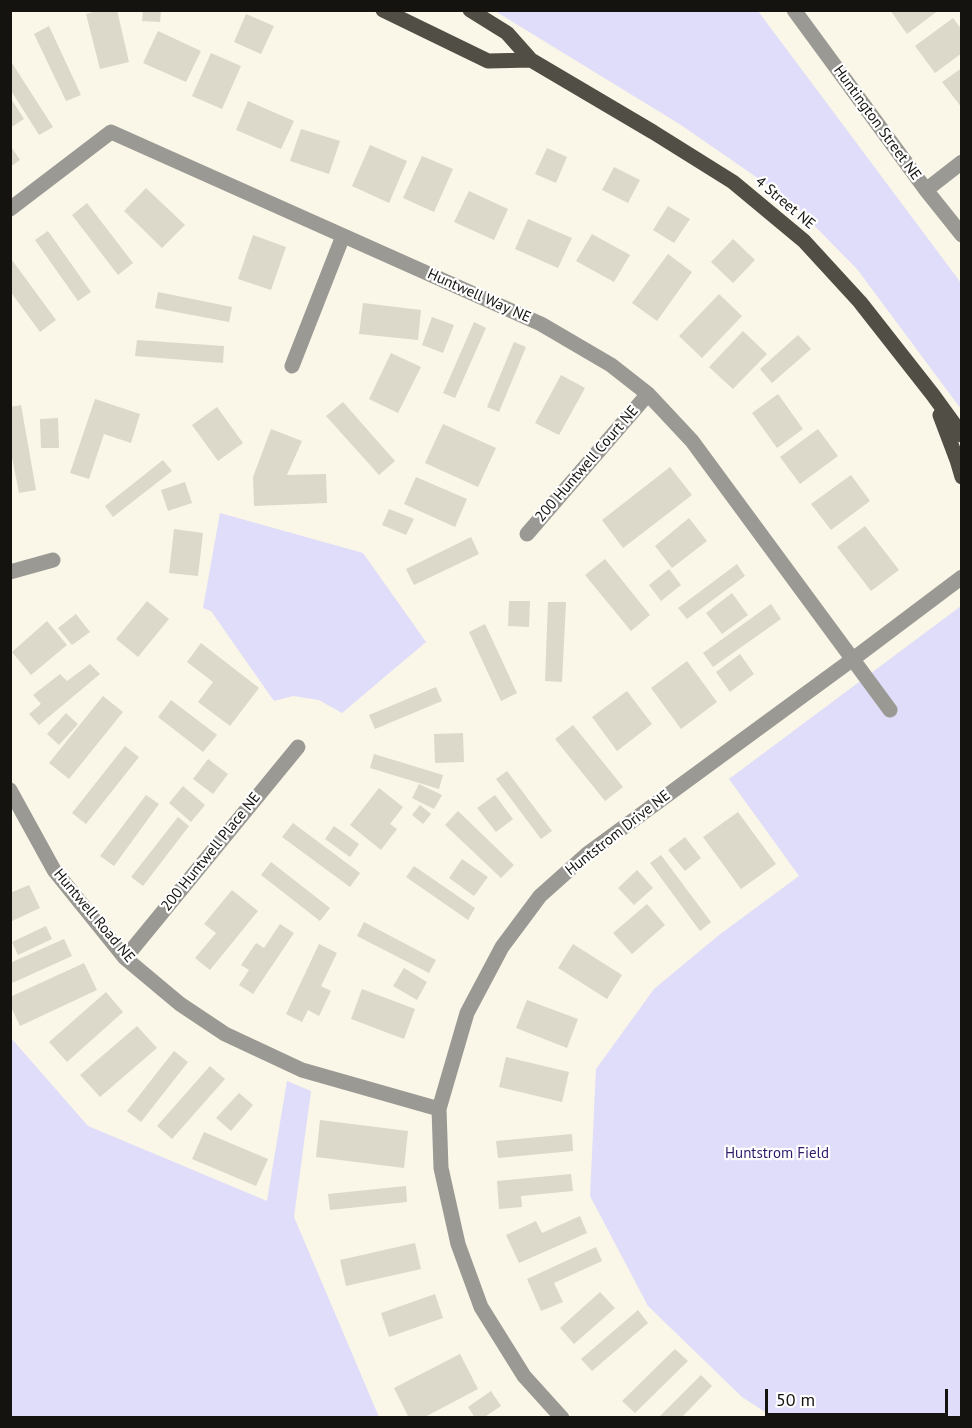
<!DOCTYPE html>
<style>
body{margin:0}
#map{position:relative;width:972px;height:1428px;overflow:hidden;background:#faf6e8;font-family:"PT Sans",sans-serif}
canvas{display:block}
.frame{position:absolute;inset:0;border:12px solid #15130f;pointer-events:none}
.scale{position:absolute;left:765px;top:1389px;width:183px;height:27px;box-sizing:border-box;border:3px solid #15130f;border-top:0;padding-left:8px;font-size:18px;line-height:21px;white-space:nowrap;color:#15130f;-webkit-text-stroke:4px #fff;paint-order:stroke}
</style>
<div id="map">
<canvas width="972" height="1428"></canvas>
<div class="frame"></div>
<div class="scale">50 m</div>
</div>
<script>
const context = document.querySelector('canvas').getContext('2d');
context.lineJoin = 'round';
function paint(path, color) {
  context.fillStyle = color;
  context.fill(path, 'evenodd');
}
function strokePath(path, color, width, dash) {
  context.strokeStyle = color;
  context.lineWidth = width;
  context.lineCap = dash ? 'butt' : 'round';
  context.setLineDash(dash || []);
  context.stroke(path);
}
function drawText(font, color, halo, rows, align = 'center') {
  context.font = font + ' "PT Sans",sans-serif';
  context.lineWidth = 4.5;
  context.setLineDash([]);
  context.textBaseline = 'middle';
  context.strokeStyle = halo;
  context.fillStyle = color;
  for (const [text, x, y, turn = 0] of rows) {
    context.save();
    context.translate(x, y);
    context.rotate((+turn || 0) * Math.PI / 180);
    context.textAlign = isNaN(turn) ? turn : align;
    if (halo) context.strokeText(text, 0, 0);
    context.fillText(text, 0, 0);
    context.restore();
  }
}
const green = new Path2D(`
 M495,11H758L961,283V409L857,269L788,199L681,125Z
 M220,513L363,553L426,642L342,713L319,700L293,696L274,701L211,611L203,608Z
 M961,606V1417H773L742,1397L648,1306L590,1196L596,1069L654,989L719,935L799,876L729,779Z
 M11,1038L88,1126L267,1201L287,1081L311,1091L294,1217L379,1417H11Z`);
const building = new Path2D(`
 M100,10H117L129,62L100,69L86,14Z
 M143,10H161L160,22L142,21Z
 M890,10H939L907,34Z
 M246,14L274,26L261,54L234,42Z
 M953,18L962,30V53L935,73L915,46Z
 M49,26L81,95L66,101L34,34Z
 M158,31L201,51L186,82L143,63Z
 M211,53L241,66L222,109L192,96Z
 M12,63L53,127L39,135L10,89V65Z
 M962,68V108L942,82Z
 M10,97L24,119L10,128Z
 M248,101L294,121L281,149L236,130Z
 M301,129L340,141L329,174L290,161Z
 M10,145L20,160L10,167Z
 M370,145L407,161L389,203L352,186Z
 M547,148L567,157L556,183L535,174Z
 M422,156L453,169L434,212L403,198Z
 M614,167L640,180L628,203L602,190Z
 M146,188L185,225L162,248L124,211Z
 M469,191L508,209L494,240L454,222Z
 M87,203L133,263L118,275L72,215Z
 M668,206L690,219L674,243L653,230Z
 M528,219L572,238L558,268L515,249Z
 M48,231L91,292L78,301L35,240Z
 M592,234L630,255L614,282L576,261Z
 M253,235L286,247L271,290L238,279Z
 M733,239L755,260L733,283L711,262Z
 M668,254L692,272L657,321L632,303Z
 M12,260L56,320L40,332L10,291V262Z
 M158,292L232,307L229,322L155,308Z
 M719,294L742,316L702,358L679,336Z
 M363,303L421,310L418,340L359,334Z
 M432,317L454,325L443,353L422,345Z
 M474,322L486,328L455,398L443,393Z
 M743,331L767,354L733,389L709,367Z
 M798,335L811,349L772,383L760,369Z
 M137,340L224,346L223,363L135,356Z
 M514,342L526,347L499,412L487,407Z
 M391,353L421,367L398,413L369,399Z
 M561,375L585,388L559,435L535,423Z
 M778,394L803,429L777,448L752,413Z
 M95,399L140,414L131,443L104,434L89,479L70,473Z
 M343,402L395,461L379,475L326,416Z
 M21,405L36,490L19,493L10,447V407Z
 M217,407L243,443L218,461L192,425Z
 M58,418L59,448H41L40,419Z
 M443,424L496,448L478,487L425,463Z
 M271,429L302,441L287,475L326,474L327,503L254,506L253,477Z
 M818,429L838,456L800,484L780,457Z
 M163,460L172,471L113,517L105,506Z
 M670,467L692,495L623,548L602,520Z
 M851,475L870,501L831,530L811,504Z
 M416,477L467,499L455,527L404,504Z
 M185,482L192,503L168,511L161,490Z
 M389,509L414,519L406,535L382,525Z
 M689,518L707,541L672,568L655,546Z
 M865,526L899,570L871,591L837,547Z
 M174,529L203,533L198,576L169,573Z
 M471,537L479,554L414,585L406,569Z
 M605,559L650,615L631,631L585,575Z
 M737,564L745,576L687,619L678,608Z
 M669,569L681,585L661,601L649,585Z
 M732,593L748,615L722,634L706,613Z
 M147,601L169,619L138,657L116,639Z
 M509,601H530L529,627L508,626Z
 M548,602H566L562,682L545,681Z
 M771,604L781,619L713,667L703,653Z
 M76,614L90,632L72,645L58,628Z
 M47,621L67,645L31,675L12,652Z
 M485,624L517,693L501,701L469,632Z
 M201,643L259,688L230,726L198,702L213,682L187,662Z
 M740,654L754,674L730,692L716,672Z
 M687,661L717,702L681,729L651,688Z
 M90,664L100,674L39,725L29,714L41,704L33,695L60,674L67,681Z
 M436,687L442,701L375,729L369,715Z
 M627,691L652,724L617,751L592,717Z
 M103,696L123,712L69,779L49,763Z
 M171,700L217,735L203,752L158,717Z
 M66,713L78,724L59,745L47,734Z
 M573,725L623,787L605,801L555,739Z
 M463,733L464,762L435,763L434,734Z
 M125,746L139,757L86,824L72,813Z
 M374,754L443,775L439,789L370,768Z
 M208,759L228,774L213,794L193,779Z
 M507,771L552,831L541,839L496,779Z
 M419,784L442,795L434,809L412,798Z
 M183,786L205,805L191,822L169,803Z
 M379,788L403,807L390,824L397,829L381,850L350,825Z
 M146,795L159,804L114,866L100,856Z
 M495,795L513,819L496,832L477,808Z
 M420,805L431,814L423,824L412,815Z
 M458,811L514,865L501,878L445,825Z
 M738,812L776,864L741,889L703,837Z
 M178,817L189,826L143,886L131,877Z
 M293,823L360,873L350,887L282,837Z
 M334,826L359,844L350,857L325,839Z
 M685,837L701,858L685,871L668,850Z
 M661,855L711,922L700,931L650,863Z
 M462,859L488,877L474,896L449,878Z
 M271,862L330,908L320,921L261,875Z
 M414,866L475,908L468,920L406,877Z
 M637,870L653,888L634,905L618,888Z
 M29,885L40,908L10,922V893Z
 M232,890L258,911L210,970L195,958L216,933L204,924Z
 M647,904L665,925L632,954L613,933Z
 M364,922L436,960L429,973L357,936Z
 M280,924L294,933L253,994L239,985L249,970L241,965L256,943L264,948Z
 M46,926L52,939L18,955L12,942Z
 M64,939L72,956L10,984V963Z
 M319,944L337,953L321,986L331,991L319,1016L308,1010L302,1022L286,1014Z
 M573,944L622,975L607,999L558,968Z
 M84,963L97,990L20,1026L10,1005V997Z
 M404,968L427,982L417,1000L393,986Z
 M362,989L415,1009L404,1039L351,1019Z
 M106,992L123,1012L67,1062L49,1042Z
 M527,1000L578,1019L567,1048L516,1028Z
 M137,1026L157,1048L100,1097L80,1075Z
 M174,1051L188,1062L141,1122L127,1111Z
 M506,1057L569,1072L562,1102L499,1087Z
 M210,1066L225,1079L172,1139L157,1126Z
 M239,1093L253,1105L231,1131L216,1118Z
 M320,1120L408,1131L404,1168L316,1157Z
 M204,1132L268,1159L256,1186L192,1159Z
 M572,1134L573,1151L498,1158L496,1141Z
 M571,1174L573,1191L521,1196L522,1207L499,1209L497,1181Z
 M406,1186L407,1202L330,1210L328,1194Z
 M580,1216L587,1233L519,1263L506,1235L536,1221L542,1233Z
 M415,1243L421,1269L346,1286L340,1260Z
 M596,1247L602,1261L554,1283L563,1302L541,1311L527,1279Z
 M600,1292L615,1308L574,1344L560,1328Z
 M435,1294L443,1318L389,1337L381,1313Z
 M638,1310L648,1323L592,1371L581,1359Z
 M675,1349L688,1361L635,1413L622,1401Z
 M460,1354L478,1389L423,1418H409L394,1388Z
 M701,1375L712,1386L681,1418H658Z
 M491,1391L501,1406L483,1418H475L468,1407Z`);
const minor = new Path2D(`
 M794,10L926,190L962,235
 M926,190L962,162
 M10,209L111,132L541,324L611,365L648,394L692,441L890,710
 M292,366L343,236
 M527,534L648,394
 M10,572L53,560
 M10,790L54,870L125,958L180,1004L225,1034L302,1070L439,1109
 M125,958L298,747
 M562,1418L524,1376L481,1307L458,1244L441,1168L439,1109L467,1013L502,947L540,896L587,854L853,659L962,577`);
const major = new Path2D(`
 M383,10L488,61L531,60
 M470,10L507,33L531,60L653,132L733,182L804,241L860,302L933,395L962,435
 M940,415L957,460L962,477`);
const streetNames = [
 ["Huntington Street NE",877,123,54],
 ["4 Street NE",785,203,40],
 ["Huntwell Way NE",479,296,24],
 ["200 Huntwell Court NE",587,464,-49],
 ["Huntstrom Drive NE",618,833,-38],
 ["200 Huntwell Place NE",211,852,-51],
 ["Huntwell Road NE",94,916,50]
];
const parkNames = [
 ["Huntstrom Field",777,1154]
];
paint(green, '#dfddf9');
paint(building, '#dcd8ca');
strokePath(minor, '#9a9993', 15);
strokePath(major, '#514e45', 15);
drawText('15px', '#15130f', '#fff', streetNames);
drawText('15px', '#31196c', '#fff', parkNames);
</script>
